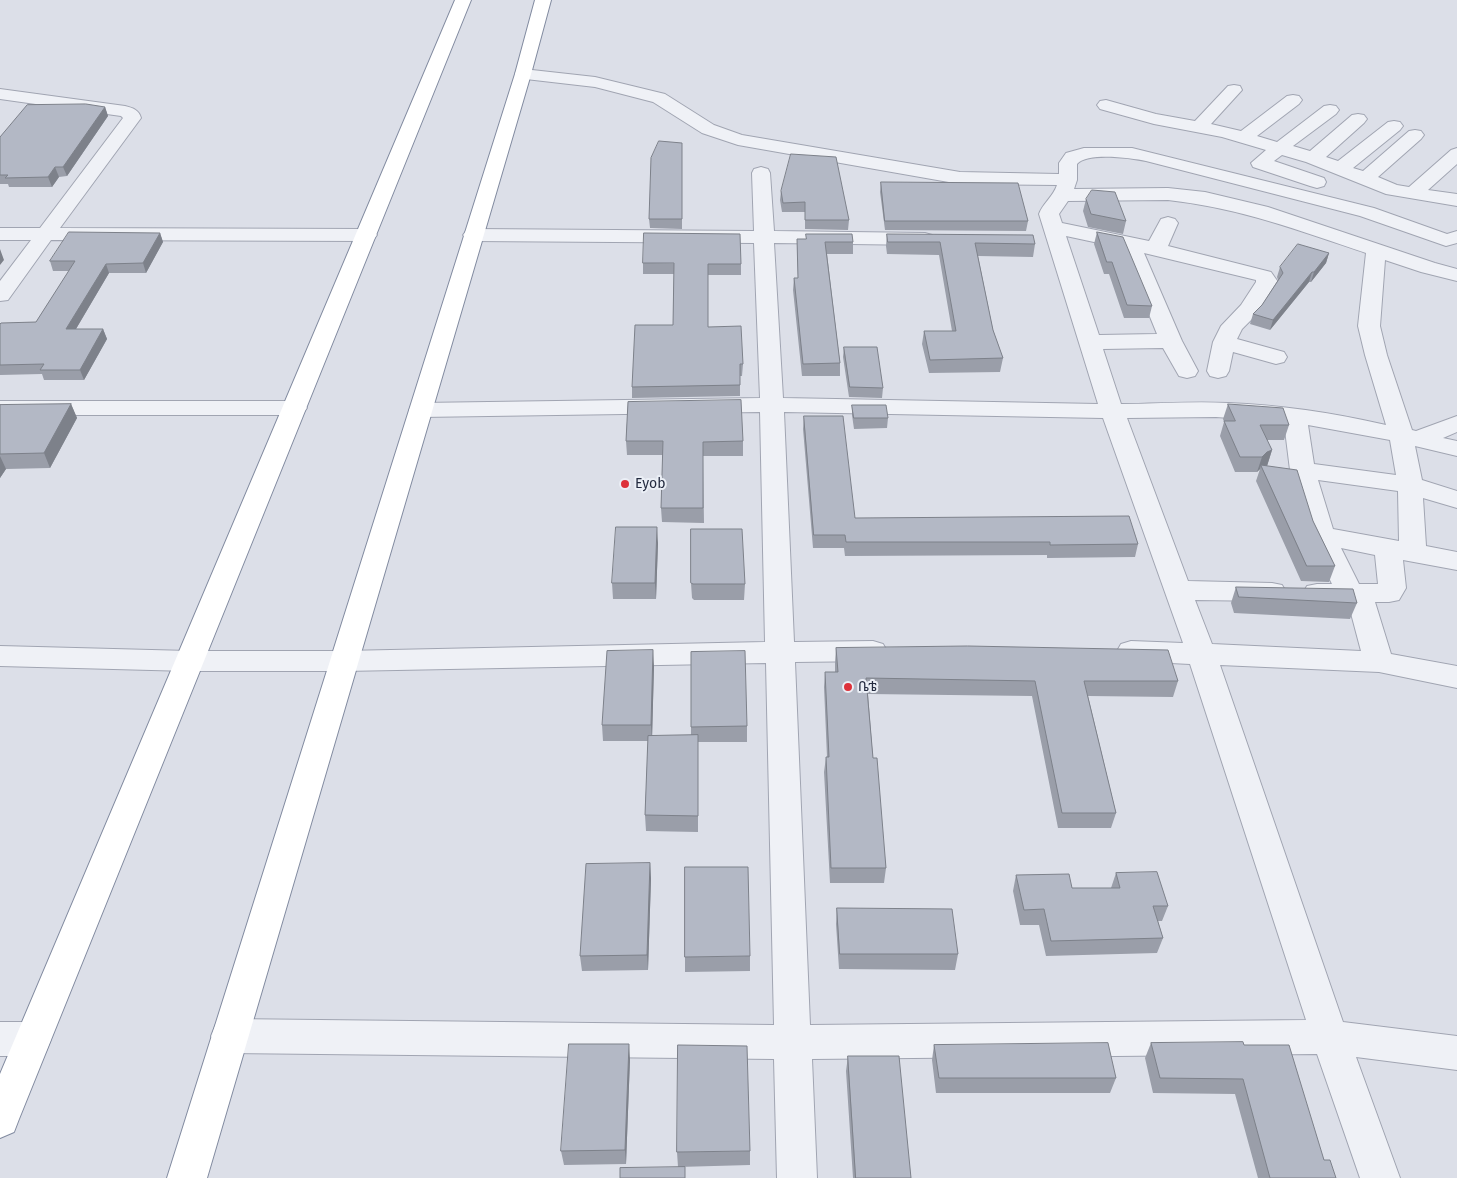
<!DOCTYPE html>
<meta charset="utf-8">
<style>
body{margin:0}
canvas{display:block;background:#dcdfe8}
</style>
<canvas width="1457" height="1178"></canvas>
<script>
const context = document.querySelector('canvas').getContext('2d');
context.lineJoin = 'round';
function strokePath(path, color, width, dash) {
  context.strokeStyle = color;
  context.lineWidth = width;
  context.lineCap = dash ? 'butt' : 'round';
  context.setLineDash(dash || []);
  context.stroke(path);
}
function paint(path, color) {
  context.fillStyle = color;
  context.fill(path, 'evenodd');
}
function drawText(font, color, halo, rows, align = 'center') {
  context.font = font + ' "Fira Sans","Noto Sans Ethiopic",sans-serif';
  context.lineWidth = 4;
  context.setLineDash([]);
  context.textBaseline = 'middle';
  context.strokeStyle = halo;
  context.fillStyle = color;
  for (const [text, x, y, turn = 0] of rows) {
    context.save();
    context.translate(x, y);
    context.rotate((+turn || 0) * Math.PI / 180);
    context.textAlign = isNaN(turn) ? turn : align;
    if (halo) context.strokeText(text, 0, 0);
    context.fillText(text, 0, 0);
    context.restore();
  }
}
const minor = new Path2D(`
 M523,69L595,77L665,94L714,125L742,135L960,172L1059,174V163L1066,153L1084,148H1132L1374,208L1447,234L1457,231V243L1446,246L1360,216L1146,161C1131,158 1088,152 1077,164V180L1074,189L1168,188L1205,192L1268,207L1435,263L1457,269V281L1421,272L1385,260L1380,326L1387,355L1412,430L1416,431L1457,416V432L1443,438L1457,441V456L1415,446L1422,480L1457,491V508L1423,498L1426,546L1457,552V570L1403,560L1406,588L1399,600L1389,602H1375L1391,654L1457,666V688L1379,672L1220,665L1343,1022L1457,1036V1070L1356,1057L1400,1178H1360L1317,1054L812,1059L817,1178H777L774,1059L229,1053L216,1048L211,1036L216,1024L229,1019L774,1025L766,663L344,671H189L0,666V646L189,651H344L765,642L760,412L421,417L413,415L409,410L413,405L421,403L760,398L754,243L473,241L466,239L463,235L466,231L473,229L754,231L752,173L754,169L761,167L768,169L770,173L774,231L925,233L932,235L935,239L932,243L925,245L774,243L783,398L1098,404L1039,214C1043,203 1053,197 1057,185L960,184L738,145L702,133L653,102L595,87L517,78L515,74L517,70ZM1168,200C1240,208 1298,230 1366,253L1358,326L1365,355L1386,425C1334,413 1281,405 1228,403C1193,401 1157,404 1121,404L1103,349L1163,348L1179,376L1187,378L1195,376L1198,371L1182,341L1144,253L1256,280V282L1241,305L1221,326L1213,342L1207,371L1210,376L1218,378L1226,376L1229,371L1233,352L1276,364L1284,362L1287,357L1284,352L1237,339L1242,329L1257,314L1278,282L1271,272L1168,246L1178,223L1175,219L1168,217L1161,219L1149,241L1062,223L1059,214L1068,201ZM1066,236L1122,248L1157,334L1099,335ZM784,412L1103,418L1183,643L1131,641L1121,644L1117,651L1121,658L1131,661L1190,664L1306,1020L810,1025L795,662L873,661L883,658L887,651L883,644L873,641L794,642ZM1216,417L1284,422L1290,470L1309,536L1332,584H1317L1307,586L1303,593L1307,600L1317,602H1348L1361,651L1212,644L1195,600L1272,601L1282,599L1286,592L1282,585L1272,583L1188,581L1127,418ZM1308,425L1390,440L1396,475L1314,464ZM1318,480L1398,491L1399,541L1333,529ZM1341,548L1375,555L1378,584H1359Z
 M1234,85L1240,86L1242,90L1211,124L1241,131L1287,96L1293,95L1299,96L1302,100L1299,104L1257,136L1277,142L1324,106L1330,105L1336,106L1339,110L1336,114L1293,146L1310,151L1352,115L1358,114L1364,115L1367,119L1364,123L1326,157L1338,161L1388,122L1394,121L1400,122L1403,126L1400,130L1353,168L1363,171L1409,131L1415,130L1421,131L1424,135L1421,139L1378,177L1397,185L1409,187L1451,150L1457,148V164L1428,190L1457,194V206L1386,194L1306,162L1282,155L1274,161L1324,178L1326,182L1324,186L1317,188L1310,186L1253,167L1251,163L1266,150L1222,137L1154,124L1100,109L1097,105L1100,101L1106,100L1156,114L1195,121L1228,86Z
 M0,89L125,106C133,108 139,110 141,118L138,122L60,228L367,229L374,231L377,235L374,239L367,241L51,240L8,300L0,301V281L31,240H0V228H40L123,118L121,116L0,99Z
 M0,401H295L303,403L307,408L303,413L295,415H0Z
 M0,1022H33L46,1027L51,1039L46,1051L33,1056H0Z`);
const highway = new Path2D(`
 M455,0H471L19,1119L14,1132L0,1138V1074Z
 M535,0H551L531,74L207,1178H167L515,74Z`);
const wall = new Path2D(`
 M105,107L108,116L67,176L59,177L52,187H9L8,184H0V137Z
 M682,143V229L650,228L649,219Z
 M881,182L1028,221L1026,231L885,230L880,192Z
 M781,191L849,220L848,230L805,229V212H782L780,200Z
 M1086,199L1126,221L1123,234L1088,227L1083,211Z
 M1097,232L1152,306L1149,318H1124L1109,274H1104L1094,244Z
 M160,233L163,242L146,273H109L76,329H103L107,339L84,380H44L42,374L0,375V324L36,322L69,271H53L50,261Z
 M887,234L1035,244L1033,257L978,256L993,330L1003,358L1000,372L929,373L922,344L924,331H952L939,255L887,254L886,246Z
 M797,239L853,242V254H827L840,363V376H802L793,290L794,278H798Z
 M1329,253L1326,263L1311,282H1309L1270,330L1250,324L1253,314L1262,305L1278,280L1277,277L1280,267Z
 M643,263L741,264V275H708V327L743,364L742,376H740V396L632,398V387L673,325L674,274H643Z
 M844,347L883,388L882,398L849,397L843,357Z
 M628,402L743,441V456H703L704,523L662,522L661,508L663,455H627L626,441Z
 M71,404L77,418L50,468L6,469L0,478V405Z
 M1228,404L1289,425L1284,440H1267L1272,450L1267,466L1313,521L1335,566L1329,582L1301,581L1256,481L1260,469L1257,472H1235L1220,436L1224,422L1223,419Z
 M852,405L888,418L887,428L854,429L852,415Z
 M804,416L855,518L1138,544L1135,557L1047,558V555L845,556L844,548H813L803,429Z
 M658,543L656,599H613L612,583Z
 M691,583L745,584L744,600H694L692,598Z
 M1236,587L1357,603L1350,619L1234,613L1231,603Z
 M836,648L1178,681L1173,697L1088,696L1116,813L1111,828H1058L1032,696L868,694L873,758L886,868L884,883H830L824,772L826,757H827L824,687L825,672H835V663Z
 M691,652L747,726V742H698V832L646,831L645,815L648,741H603L602,725L654,666L652,736L691,735Z
 M650,863L651,879L648,970L582,971L580,956Z
 M1116,873L1168,906L1162,921H1158L1163,938L1157,953L1046,956L1039,925H1020L1013,891L1016,875L1072,888H1111Z
 M837,908L958,954L955,970L839,969L836,924Z
 M750,956V971L685,972V957Z
 M1151,1043L1244,1045L1324,1160L1336,1178H1258L1235,1094L1153,1093L1145,1058Z
 M934,1045L1116,1078L1110,1093H936L932,1060Z
 M848,1056L911,1178H853L846,1071Z
 M630,1059L626,1164L564,1165L561,1151Z
 M750,1151V1165L678,1167L677,1152Z`);
const shadedWall = new Path2D(`
 M105,107L108,116L67,176L63,167Z
 M55,167L59,177L52,187L48,177Z
 M160,233L163,242L146,273L143,263Z
 M0,249L4,260L0,265Z
 M1329,253L1326,263L1311,282L1314,272Z
 M106,264L109,273L70,339L66,329Z
 M1312,272L1309,282L1270,330L1273,320Z
 M103,329L107,339L84,380L80,370Z
 M71,404L77,418L50,468L44,453Z
 M1272,450L1267,466L1262,467L1261,465L1260,469L1257,472L1262,457L1267,452Z
 M0,456L6,469L0,478Z
 M657,527L658,543L656,599L655,583Z
 M653,650L654,666L652,741L651,725Z
 M650,863L651,879L648,970L647,955Z
 M629,1044L630,1059L626,1164L625,1150Z`);
const building = new Path2D(`
 M86,104L105,107L63,167H55L48,177L5,178L8,175H0V137L27,105Z
 M659,141L682,143V219H649L651,158Z
 M791,154L836,157L849,220H805V202L783,203L781,191Z
 M881,182L1018,183L1028,221H885Z
 M1092,190L1115,192L1126,221L1091,214L1086,199Z
 M69,232L160,233L143,263L106,264L66,329H103L80,370H40L44,364L0,365V324L1,323L36,322L75,261H50Z
 M1097,232L1123,237L1152,306L1127,305L1112,262H1107Z
 M644,233L740,234L741,264H708V327L741,326L743,364H740V385L632,387L635,325H673L674,263H643Z
 M806,234H852L853,242H825L840,363L803,364L794,278H798L797,239H806Z
 M887,234L1033,235L1035,244L975,243L993,330L1003,358L930,360L924,331H956L940,242H888Z
 M1298,244L1329,253L1314,272H1312L1273,320L1253,314L1262,305L1283,273L1280,267Z
 M844,347H877L883,388L850,387Z
 M741,400L743,441L703,442V508H661L663,441H626L628,402Z
 M71,404L44,453L0,454V405Z
 M1228,404L1283,408L1289,425H1260L1272,450L1267,452L1262,457H1240L1224,421H1235Z
 M852,405H886L888,418H854Z
 M804,416H843L855,518L1129,516L1138,544L1050,545V542H846L845,535H814Z
 M1261,465L1297,470L1313,521L1335,566H1307Z
 M616,527H657L655,583H612Z
 M691,529H742L745,584H693L691,583Z
 M1236,587L1353,589L1357,603L1239,597Z
 M968,646L1168,650L1178,681H1084L1116,813H1062L1035,681L866,678L873,758H877L886,868H831L826,757H829L825,672H838L836,648Z
 M653,650L651,725H602L607,651Z
 M745,651L747,726L691,727V652Z
 M698,735V816L645,815L648,736Z
 M650,863L647,955L580,956L586,864Z
 M685,867H748L750,956L685,957Z
 M1157,872L1168,906H1153L1163,938L1051,941L1044,909L1024,910L1016,875L1069,874L1072,888H1120L1116,873Z
 M837,908L952,909L958,954H840Z
 M1243,1042L1244,1045H1289L1324,1160H1330L1336,1178H1270L1243,1079L1160,1078L1151,1043Z
 M1108,1043L1116,1078H939L934,1045Z
 M569,1044H629L625,1150L561,1151Z
 M678,1045L747,1046L750,1151L677,1152Z
 M848,1056H899L911,1178H856Z
 M685,1167V1178H620V1168Z`);
const markers = [
 [625,484,5,"#dd313a"],
 [848,687,5,"#dd313a"]
];
const poiNames = [
 ["Eyob",635,484],
 ["ቤቴ",858,687]
];
strokePath(minor, '#a1a5b2', 2);
strokePath(highway, '#828ba0', 2);
paint(minor, '#eff1f6');
paint(highway, '#fff');
paint(wall, '#9a9ea9');
paint(shadedWall, '#7d818a');
paint(building, '#b3b8c5');
strokePath(building, '#7d818a', 1);
for (const [x, y, r, color] of markers) {
  const dot = new Path2D();
  dot.arc(x, y, r, 0, 2 * Math.PI);
  context.fillStyle = color;
  context.fill(dot);
  strokePath(dot, '#ebeff6', 2);
}
drawText('14px', '#242b40', '#ebeff6', poiNames, 'left');
</script>
